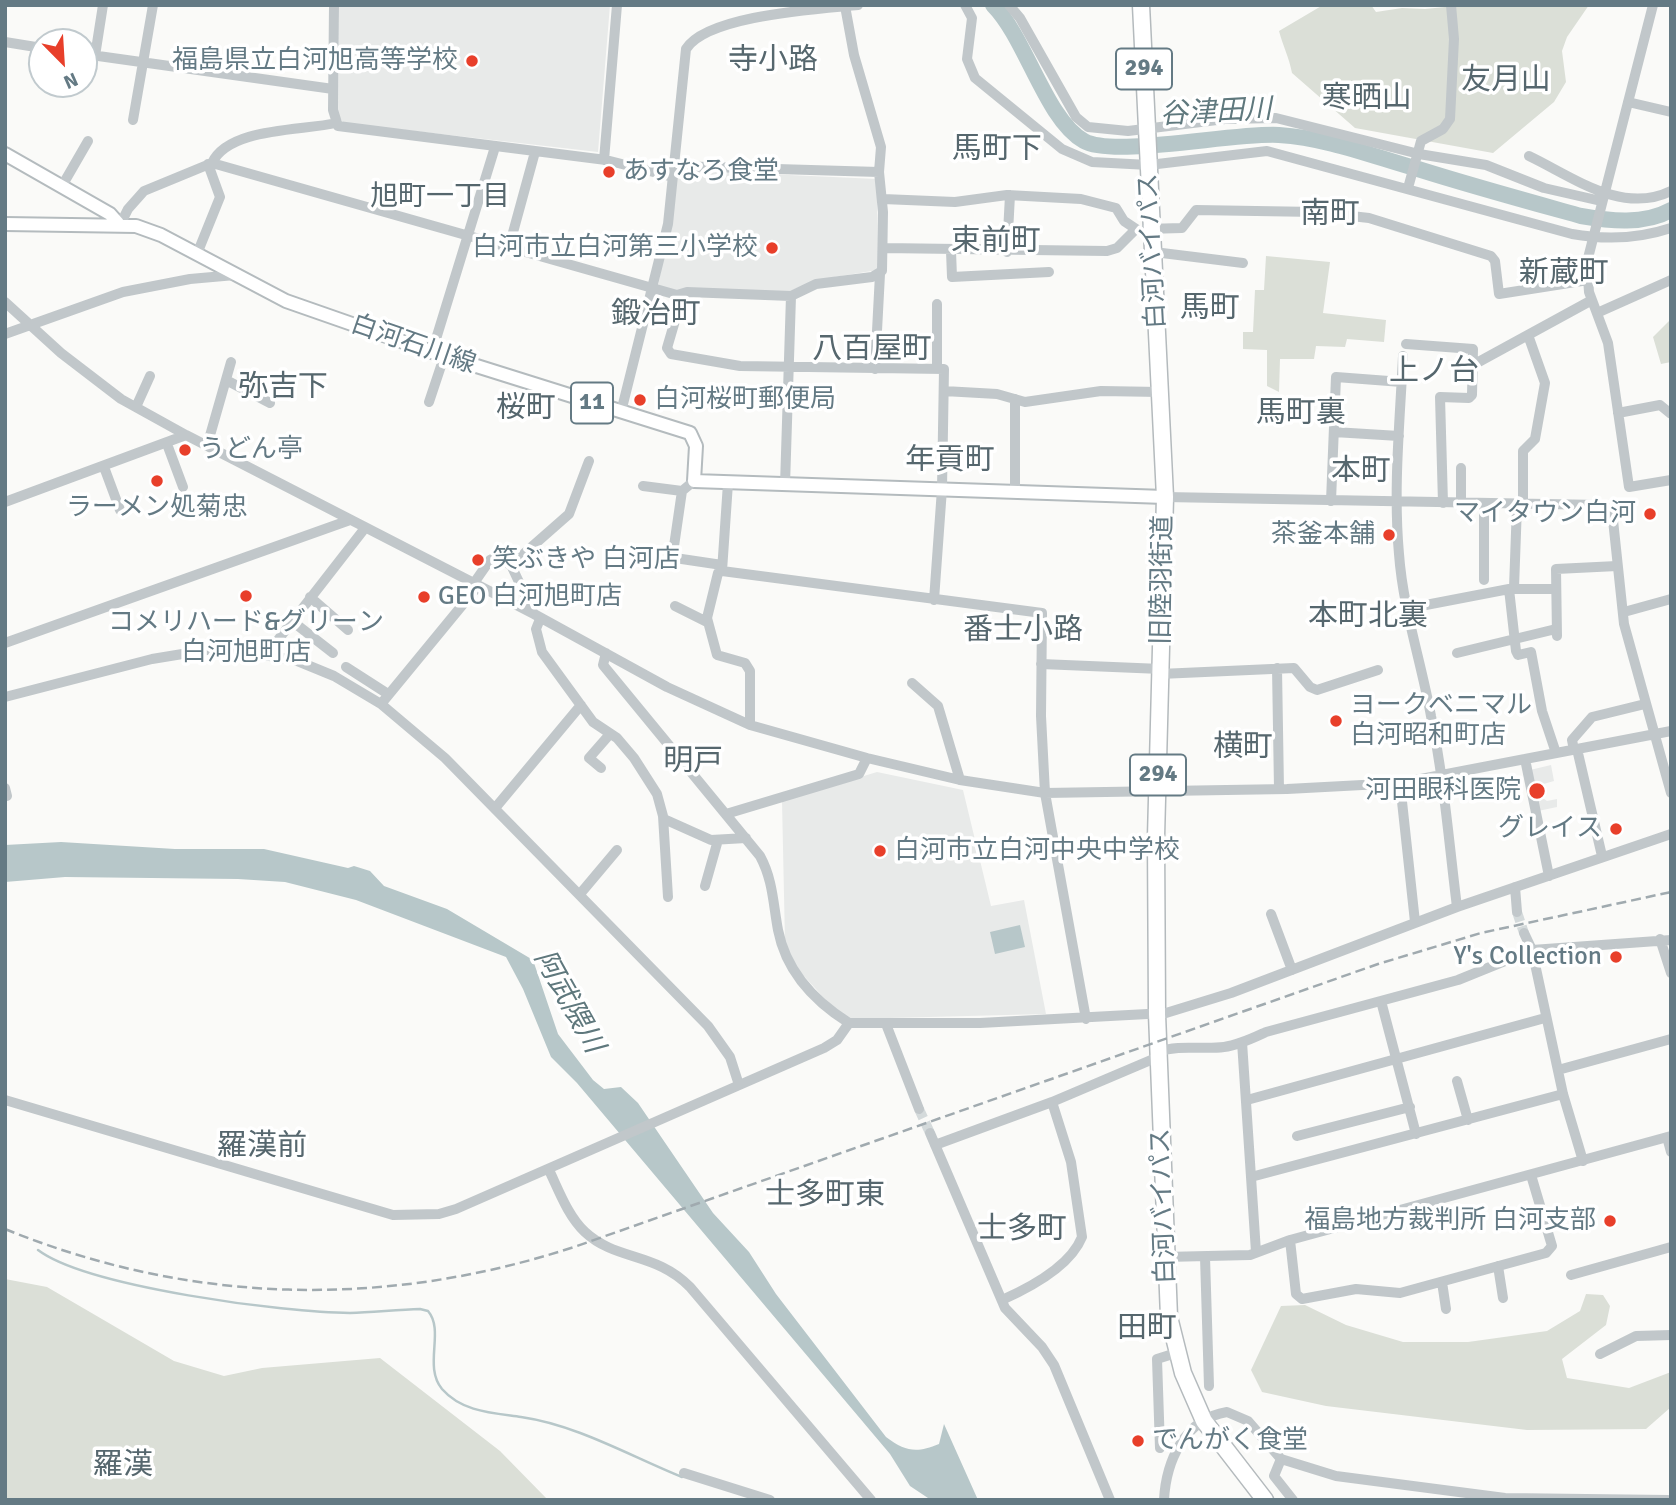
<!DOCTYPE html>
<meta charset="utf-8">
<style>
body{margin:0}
#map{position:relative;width:1676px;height:1505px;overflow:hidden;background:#fafaf8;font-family:Signika,sans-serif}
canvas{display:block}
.frame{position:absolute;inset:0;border:7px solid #647a84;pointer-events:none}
.north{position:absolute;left:28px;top:28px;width:70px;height:70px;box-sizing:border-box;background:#fff;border:2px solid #c1cace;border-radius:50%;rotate:156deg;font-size:19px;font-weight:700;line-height:28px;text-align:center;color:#647a84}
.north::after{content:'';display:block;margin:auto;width:24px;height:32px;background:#e83f2a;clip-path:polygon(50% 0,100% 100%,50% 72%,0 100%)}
</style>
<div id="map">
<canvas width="1676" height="1505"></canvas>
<div class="frame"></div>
<div class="north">N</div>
</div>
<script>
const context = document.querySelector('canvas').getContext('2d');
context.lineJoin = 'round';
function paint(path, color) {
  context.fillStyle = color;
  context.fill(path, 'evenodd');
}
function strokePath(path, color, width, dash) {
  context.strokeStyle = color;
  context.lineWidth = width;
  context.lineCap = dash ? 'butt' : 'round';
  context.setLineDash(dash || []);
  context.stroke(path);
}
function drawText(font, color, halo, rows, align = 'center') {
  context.font = font + ' Signika,"Noto Sans JP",sans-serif';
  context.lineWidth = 7;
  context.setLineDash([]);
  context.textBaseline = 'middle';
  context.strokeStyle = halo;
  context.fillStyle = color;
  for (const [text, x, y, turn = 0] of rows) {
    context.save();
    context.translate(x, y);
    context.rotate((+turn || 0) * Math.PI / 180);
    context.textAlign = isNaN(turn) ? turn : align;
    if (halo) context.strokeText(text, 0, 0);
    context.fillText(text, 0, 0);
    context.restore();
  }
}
const built = new Path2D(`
 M339,5H610L598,152L344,123L338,116Z
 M678,170L877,179L878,270L816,280L790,291L673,292L658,287Z
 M1551,765L1554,781L1540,785V796L1547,801L1557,799V807L1538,811L1530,770Z
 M877,772L963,790L991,906L1024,900L1046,1014L850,1019L835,1010L793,964L785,942L782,801Z`);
const green = new Path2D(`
 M1323,5H1371L1376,12L1402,8L1425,9L1465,5H1589L1567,37L1562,51L1566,82L1554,102L1493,153L1355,128L1292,73C1289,57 1283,46 1279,31Z
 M1266,256L1330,262L1323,313L1386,320L1384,342L1347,339L1345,347L1316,346L1314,359H1280L1279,392L1267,386V350L1243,349V332H1253L1255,290H1264Z
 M1671,319V362L1661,364L1653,337Z
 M5,1279L47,1287L174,1361L224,1376L262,1368L380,1358L500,1451L548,1500H5Z
 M1586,1294L1603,1295L1610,1306L1606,1325L1562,1359L1567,1378L1629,1388L1671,1372V1407L1646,1429L1527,1430L1326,1406L1262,1392L1251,1370L1281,1306L1305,1305L1346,1325L1403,1342H1468L1547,1331L1580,1311Z`);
const water = new Path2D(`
 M61,842L175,849H264L348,868L354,866L370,871L384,886L447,909L533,960L558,1034L593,1080L604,1089L621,1087L638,1103L713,1213L749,1252L776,1294L886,1437C906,1452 917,1453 939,1444L944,1424L978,1500H931L910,1486L890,1454L577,1083L551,1057L523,989L506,957L356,900L285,882L238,879L65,877L5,882V845Z
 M1020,925L1025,947L995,954L990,932Z`);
const stream = new Path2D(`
 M38,1250C87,1287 286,1313 350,1313C373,1312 397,1310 420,1309L428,1311C445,1331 423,1366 442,1389C462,1412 493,1413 521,1417C577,1425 630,1456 682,1477`);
const river = new Path2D(`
 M993,5C1026,38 1046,120 1084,141C1114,158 1236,132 1279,135C1327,138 1372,156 1418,169C1472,186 1527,201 1581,216C1610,221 1644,225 1671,210`);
const minorTunnel = new Path2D(`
 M1517,912L1524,933
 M919,1109L930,1133`);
const minor = new Path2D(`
 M334,5L333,110L338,126L606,160L673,177
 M965,5L972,18L967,59L975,78L1062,149L1092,162L1149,165L1267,151L1572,234C1606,240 1638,239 1671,228
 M1009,5L1020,18L1076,117L1088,127L1128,131L1225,119L1276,118L1419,154L1486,165L1544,188L1601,201
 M1653,5L1587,262L1589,292L1608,343L1629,487L1671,480
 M845,6L854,55L881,147L879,172
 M5,42L42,48
 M84,54L333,89
 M95,56L103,5
 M1628,102L1671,112
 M133,120L153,5
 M1529,156C1573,177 1622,215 1671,191
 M604,160L617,5
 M212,163C229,127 302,131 336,123
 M62,186L88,141
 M1408,188L1421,141L1443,129L1450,119L1454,39L1451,5
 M121,223L128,209L144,191L212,163L677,295L687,292L791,296L816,284L872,277L882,271L883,212L879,172L674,166
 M1146,229L1182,228L1196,210L1316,212L1369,218L1491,256L1495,261L1499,294L1588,280
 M509,247L535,152
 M883,248L1107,251L1117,248L1136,229L1124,221L1116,208L1081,199L1007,195L955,202L883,199
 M951,251L952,277L1049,272
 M1007,252L1010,195
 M1154,252L1243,263
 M197,254L220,197L208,164
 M677,295L679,307L667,348L671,354L740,366L944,369L942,489L934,600
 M5,302L61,353L121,399L186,435L534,614L667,687L750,725L867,758L960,780L1045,793L1287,789L1400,783L1671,731
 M937,304V369
 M1597,313L1671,280
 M5,334L123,292L190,279L235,275
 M1406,344L1473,349L1472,395L1469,398L1440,397L1443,503
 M432,352L495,147
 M1403,356C1400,421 1393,488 1399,554C1403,609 1421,661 1431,716C1444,779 1449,843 1457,907
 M1473,365L1592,300
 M875,369L880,274
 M226,380L270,403
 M944,391L997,394L1025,402L1101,391L1160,392
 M1015,399V492
 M429,402L444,357
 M136,407L150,376
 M621,412L668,224L686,49C707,15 819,9 858,5
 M1618,413L1660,405L1671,414
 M1334,432L1399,436
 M167,444L183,487
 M207,446L231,362
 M104,467L120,510
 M1461,468V503
 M728,483L722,571L1042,613L1041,716L1045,793L1086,1019
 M785,485L791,296
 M643,486L682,491L694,481
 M682,491L673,553L675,558L722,565
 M1165,497L1600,505L1609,508L1613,520L1624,624L1671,793
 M1331,501L1336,377L1402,382
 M5,502L186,435
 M1523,505V451L1535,439L1545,383L1528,335
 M511,565L569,514L589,461
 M722,571L718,573L707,618L717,655L745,663L750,671V725
 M1484,580V504
 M474,583L490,560L494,558L511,565L534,614
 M1514,588L1517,505
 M1509,589L1516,651L1518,655L1531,652L1542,711L1556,753
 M310,597L348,630
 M675,606L707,622
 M1405,609L1509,589H1554
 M1624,612L1671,599
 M540,619L536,629L542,652L593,722L617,738L634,758L657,794L663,816L668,897
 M292,621L333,653
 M1557,636L1556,569L1617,566
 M5,643L350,520
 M606,653L603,665L760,856C773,880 773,903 778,930C786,971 814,1001 849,1023H980L1166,1013L1231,993L1457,907L1671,834
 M1457,653L1556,629
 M267,654L365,528
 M1041,664L1161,669
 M346,667L388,694
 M1277,668L1279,789
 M1160,674L1294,668L1310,687L1317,690L1378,670
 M912,683L938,706L960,780
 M5,697L152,659L219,648L295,660L334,676L381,704L445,758L708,1026L730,1057L739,1085
 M381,704L478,586
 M1577,749L1602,856
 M1574,750L1572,740L1592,717L1645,704
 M1525,759L1549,876
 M601,768L589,758L610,734
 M1400,783L1415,922
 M5,788L7,796
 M496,807L581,705
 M726,814L859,774L867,758
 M664,819L711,840L746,838
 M705,886L718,840
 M1515,887L1517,912
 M580,894L617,850
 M1271,914L1292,970
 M1524,933L1532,950L1563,1094L1583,1161
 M1660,939L1671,973
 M1381,1001L1416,1134
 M886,1024L919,1109
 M1242,1042L1256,1252
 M1158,1052C1180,1044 1202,1050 1224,1047C1239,1045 1253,1038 1266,1032L1458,980L1532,950L1671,940
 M1558,1070L1671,1039
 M1457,1081L1468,1120
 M5,1100L393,1215L439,1214L456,1209L824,1048L837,1040L849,1023
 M1247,1100L1545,1018
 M930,1133L1005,1308L1042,1347L1054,1365L1110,1500
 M1297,1136L1410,1107
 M1667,1137L1671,1152
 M935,1145L1052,1102L1158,1057
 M549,1170C559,1191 568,1216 585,1232C616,1261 656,1252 690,1287L871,1500
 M1251,1177L1563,1094
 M1290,1240L1296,1294L1302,1299L1356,1289L1400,1293L1546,1253L1552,1246L1531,1175
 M1165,1257L1250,1255L1290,1240L1671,1136
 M1205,1257L1209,1386
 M1498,1266L1503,1298
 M1571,1275L1671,1247
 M1442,1282L1446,1309
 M1002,1300C1029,1288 1070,1267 1082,1237L1071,1162L1052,1102
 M1600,1354L1636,1336L1671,1335
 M1160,1448L1157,1359L1176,1353
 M1281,1459L1274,1476L1293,1500
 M684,1473L770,1500
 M1164,1500C1166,1462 1184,1419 1227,1412L1248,1421L1281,1459L1336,1476L1505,1498L1668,1500`);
const major = new Path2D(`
 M5,154L110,214L118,223
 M5,224L136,226L161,235L286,301L432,352L690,433L696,446L694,481L1165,497`);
const highway = new Path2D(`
 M1141,5L1165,497L1156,837L1157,1014L1169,1317L1183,1373L1204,1421L1265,1500`);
const rail = new Path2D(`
 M5,1229C191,1305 387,1309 577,1246L1378,964L1481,933L1671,892`);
const markers = [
 [472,61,7,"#e83f2a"],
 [609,172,7,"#e83f2a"],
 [772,248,7,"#e83f2a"],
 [640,400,7,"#e83f2a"],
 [185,450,7,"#e83f2a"],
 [157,481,7,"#e83f2a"],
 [1650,514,7,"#e83f2a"],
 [1389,535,7,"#e83f2a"],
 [478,560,7,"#e83f2a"],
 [246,596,7,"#e83f2a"],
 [424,597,7,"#e83f2a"],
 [1336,721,7,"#e83f2a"],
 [1537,791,9,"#e83f2a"],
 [1616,829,7,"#e83f2a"],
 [880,851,7,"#e83f2a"],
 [1616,957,7,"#e83f2a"],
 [1610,1221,7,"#e83f2a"],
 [1138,1441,7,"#e83f2a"]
];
const shields = [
 [1144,69,56],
 [592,403,42],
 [1158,775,56]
];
const shieldNames = [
 ["294",1144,69],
 ["11",592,403],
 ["294",1158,775]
];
const poiNames = [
 ["福島県立白河旭高等学校",458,61],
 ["あすなろ食堂",623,172,"left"],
 ["白河市立白河第三小学校",758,248],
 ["白河桜町郵便局",654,400,"left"],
 ["うどん亭",199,450,"left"],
 ["ラーメン処菊忠",157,508,"center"],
 ["マイタウン白河",1636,514],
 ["茶釜本舗",1375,535],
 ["笑ぶきや 白河店",492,560,"left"],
 ["GEO 白河旭町店",438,597,"left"],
 ["コメリハード&グリーン",246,623,"center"],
 ["白河旭町店",246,653,"center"],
 ["ヨークベニマル",1350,706,"left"],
 ["白河昭和町店",1350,736,"left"],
 ["河田眼科医院",1521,791],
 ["グレイス",1602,829],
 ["白河市立白河中央中学校",894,851,"left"],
 ["Y's Collection",1602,957],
 ["福島地方裁判所 白河支部",1596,1221],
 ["でんがく食堂",1152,1441,"left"]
];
const streetNames = [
 ["白河バイパス",1153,251,-93],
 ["白河石川線",413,345,19],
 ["旧陸羽街道",1163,580,-89],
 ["白河バイパス",1164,1206,-92]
];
const waterNames = [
 ["谷津田川",1216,113,-3],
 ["阿武隈川",568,1002,61]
];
const neighbourhoodNames = [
 ["旭町一丁目",440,198]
];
const quarterNames = [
 ["寺小路",773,61],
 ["友月山",1506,81],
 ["寒晒山",1367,99],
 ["馬町下",997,150],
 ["南町",1330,215],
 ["束前町",996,242],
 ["新蔵町",1564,274],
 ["馬町",1210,309],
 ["鍛冶町",656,315],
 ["八百屋町",872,350],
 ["上ノ台",1434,372],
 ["弥吉下",283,388],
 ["桜町",526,409],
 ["馬町裏",1301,414],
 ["年貢町",950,461],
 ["本町",1361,472],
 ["本町北裏",1368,617],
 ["番士小路",1023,631],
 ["横町",1243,748],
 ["明戸",693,762],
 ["羅漢前",262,1147],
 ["士多町東",825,1196],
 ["士多町",1022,1230],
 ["田町",1147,1329],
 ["羅漢",123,1466]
];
paint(built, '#e8eae9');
paint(green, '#dbdfd7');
paint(water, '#b7c7c9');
strokePath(stream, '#b7c7c9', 2.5);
strokePath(river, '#b7c7c9', 16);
strokePath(minorTunnel, '#d4dadb', 10, [10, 5]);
strokePath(major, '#b4bbbe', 16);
strokePath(highway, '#b4babd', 19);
strokePath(minor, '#c1c7ca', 10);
strokePath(major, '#fff', 12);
strokePath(highway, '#fff', 16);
strokePath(rail, '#a0aaaf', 2.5, [10, 5]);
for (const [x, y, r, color] of markers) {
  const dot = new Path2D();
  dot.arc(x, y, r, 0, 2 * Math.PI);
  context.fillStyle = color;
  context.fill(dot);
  strokePath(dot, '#fff', 2.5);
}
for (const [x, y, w] of shields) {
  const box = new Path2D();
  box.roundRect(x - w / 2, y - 20.5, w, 41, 5);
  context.fillStyle = '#fff';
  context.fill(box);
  strokePath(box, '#647a84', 2);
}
drawText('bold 24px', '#647a84', null, shieldNames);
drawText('26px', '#647a84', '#fff', poiNames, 'right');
drawText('26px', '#647a84', '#fff', streetNames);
drawText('italic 28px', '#5f787d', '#fff', waterNames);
drawText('28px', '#56676e', '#fff', neighbourhoodNames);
drawText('30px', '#56676e', '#fff', quarterNames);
</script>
